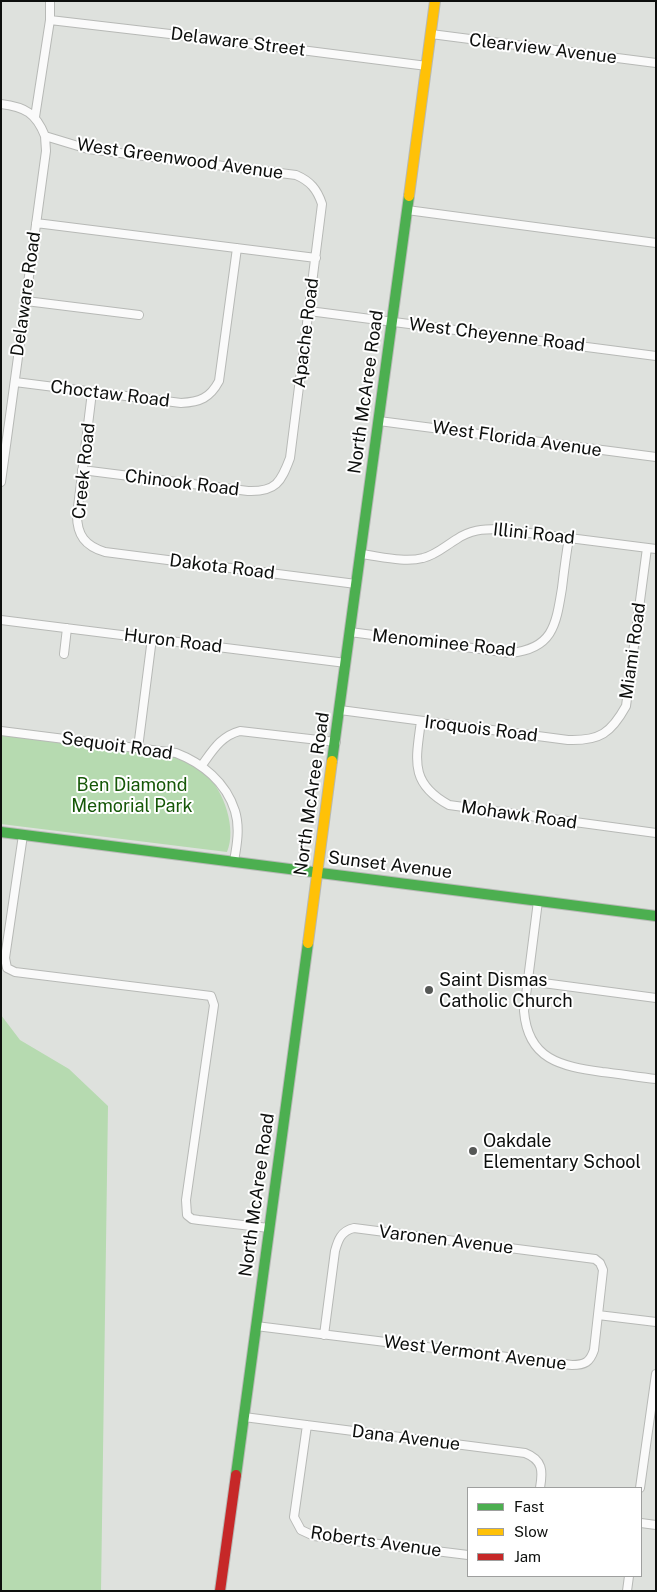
<!DOCTYPE html>
<style>
body{margin:0}
#map{position:relative;width:657px;height:1592px;overflow:hidden;background:#dee1dd;font-family:"Public Sans",sans-serif}
canvas{display:block}
.frame{position:absolute;inset:0;border:2px solid #0d0f0d;pointer-events:none}
.legend{position:absolute;left:467px;top:1487px;width:175px;height:90px;box-sizing:border-box;background:#fff;border:1px solid #9e9f9e;margin:0;padding:6px 9px;list-style:none;font-size:15px;color:#0d0f0d}
.legend li{display:flex;align-items:center;gap:10px;height:25px}
.legend b{width:25px;border:1px solid #9e9f9e}
</style>
<div id="map">
<canvas width="657" height="1592"></canvas>
<div class="frame"></div>
<ul class="legend">
<li><b style="height:6px;background:#4caf50"></b>Fast</li>
<li><b style="height:6px;background:#ffc107"></b>Slow</li>
<li><b style="height:6px;background:#c62828"></b>Jam</li>
</ul>
</div>
<script>
const context = document.querySelector('canvas').getContext('2d');
context.lineJoin = 'round';
function paint(path, color) {
  context.fillStyle = color;
  context.fill(path, 'evenodd');
}
function strokePath(path, color, width, dash) {
  context.strokeStyle = color;
  context.lineWidth = width;
  context.lineCap = dash ? 'butt' : 'round';
  context.setLineDash(dash || []);
  context.stroke(path);
}
function drawText(font, color, halo, rows, align = 'center') {
  context.font = font + ' "Public Sans",sans-serif';
  context.lineWidth = 4;
  context.setLineDash([]);
  context.textBaseline = 'middle';
  context.strokeStyle = halo;
  context.fillStyle = color;
  for (const [text, x, y, turn = 0] of rows) {
    context.save();
    context.translate(x, y);
    context.rotate((+turn || 0) * Math.PI / 180);
    context.textAlign = isNaN(turn) ? turn : align;
    if (halo) context.strokeText(text, 0, 0);
    context.fillText(text, 0, 0);
    context.restore();
  }
}
const green = new Path2D(`
 M1,735L176,756C186,761 197,766 206,774C224,791 237,829 227,852L1,824Z
 M1,1015L20,1040L69,1069L108,1106L101,1591H1Z`);
const street = new Path2D(`
 M50,20L230,41L427,66
 M431,34L656,63
 M1,104C25,107 36,113 45,136L88,149L296,175C310,181 317,189 322,204L290,458C281,482 276,492 248,491L82,470
 M35,117L50,20V1
 M407,210L656,243
 M36,223L316,258
 M26,301L139,315
 M309,311L656,356
 M15,382L181,403C200,402 210,398 219,381L237,248
 M92,392L77,515C77,535 85,546 105,552L356,584
 M379,421L656,457
 M1,482L46,151L45,136
 M360,554C379,556 404,563 423,558C436,555 445,546 457,539C470,530 483,529 498,529L656,549
 M1,620L346,663
 M350,632L510,653C553,649 556,625 562,588C564,571 566,555 569,538
 M64,654L67,628
 M340,710L568,740C600,741 611,733 626,706L647,548
 M421,721C416,760 409,783 449,805L656,833
 M1,731L176,753C202,763 226,782 235,811C240,827 237,845 234,861
 M138,748L152,638
 M202,765C213,750 221,736 240,731L336,742
 M23,835L5,958L7,968L15,972L211,996L214,1005L186,1200L187,1215L192,1219L199,1220L269,1228
 M538,901L524,1011C528,1060 561,1066 602,1072C620,1074 638,1077 656,1079
 M528,981L656,998
 M598,1315L656,1322
 M256,1326L572,1365C585,1365 590,1362 594,1350L603,1270L600,1263L595,1259L354,1228C341,1231 338,1240 335,1251L324,1335
 M244,1417L525,1453C543,1460 543,1471 540,1488
 M307,1425L294,1517L301,1530L314,1536L468,1555
 M640,1488L656,1374
 M641,1523L656,1525
 M627,1591L629,1576`);
const fast = new Path2D(`
 M332,761L409,196
 M1,832L656,916
 M236,1475L308,943`);
const slow = new Path2D(`
 M409,196L435,1
 M308,943L332,761`);
const jam = new Path2D(`
 M220,1591L236,1475`);
const markers = [
 [429,990,5,"#565856"],
 [473,1151,5,"#565856"]
];
const streetNames = [
 ["Delaware Street",238,42,7],
 ["Clearview Avenue",543,49,7],
 ["West Greenwood Avenue",180,159,8],
 ["Delaware Road",26,294,-82],
 ["Apache Road",306,333,-83],
 ["West Cheyenne Road",497,335,7],
 ["North McAree Road",366,392,-82],
 ["Choctaw Road",110,394,7],
 ["West Florida Avenue",517,439,8],
 ["Creek Road",84,471,-84],
 ["Chinook Road",182,483,7],
 ["Illini Road",534,534,6],
 ["Dakota Road",222,567,7],
 ["Huron Road",173,641,7],
 ["Menominee Road",444,643,6],
 ["Miami Road",633,651,-82],
 ["Iroquois Road",481,729,7],
 ["Sequoit Road",117,746,8],
 ["North McAree Road",312,794,-82],
 ["Mohawk Road",519,815,8],
 ["Sunset Avenue",390,865,7],
 ["North McAree Road",257,1195,-82],
 ["Varonen Avenue",446,1240,7],
 ["West Vermont Avenue",475,1353,7],
 ["Dana Avenue",406,1438,7],
 ["Roberts Avenue",376,1542,8]
];
const parkNames = [
 ["Ben Diamond",132,785],
 ["Memorial Park",132,806]
];
const poiNames = [
 ["Saint Dismas",439,980],
 ["Catholic Church",439,1001],
 ["Oakdale",483,1141],
 ["Elementary School",483,1162]
];
paint(green, '#b6dab0');
strokePath(street, '#b7b9b6', 10);
strokePath(fast, '#b7b9b6', 12);
strokePath(slow, '#b7b9b6', 12);
strokePath(jam, '#b7b9b6', 12);
strokePath(street, '#fafafa', 8);
strokePath(fast, '#4caf50', 10);
strokePath(slow, '#ffc107', 10);
strokePath(jam, '#c62828', 10);
for (const [x, y, r, color] of markers) {
  const dot = new Path2D();
  dot.arc(x, y, r, 0, 2 * Math.PI);
  context.fillStyle = color;
  context.fill(dot);
  strokePath(dot, '#fff', 2);
}
drawText('18px', '#0d0f0d', '#fff', streetNames);
drawText('18px', '#155707', '#fff', parkNames);
drawText('18px', '#0d0f0d', '#fff', poiNames, 'left');
</script>
